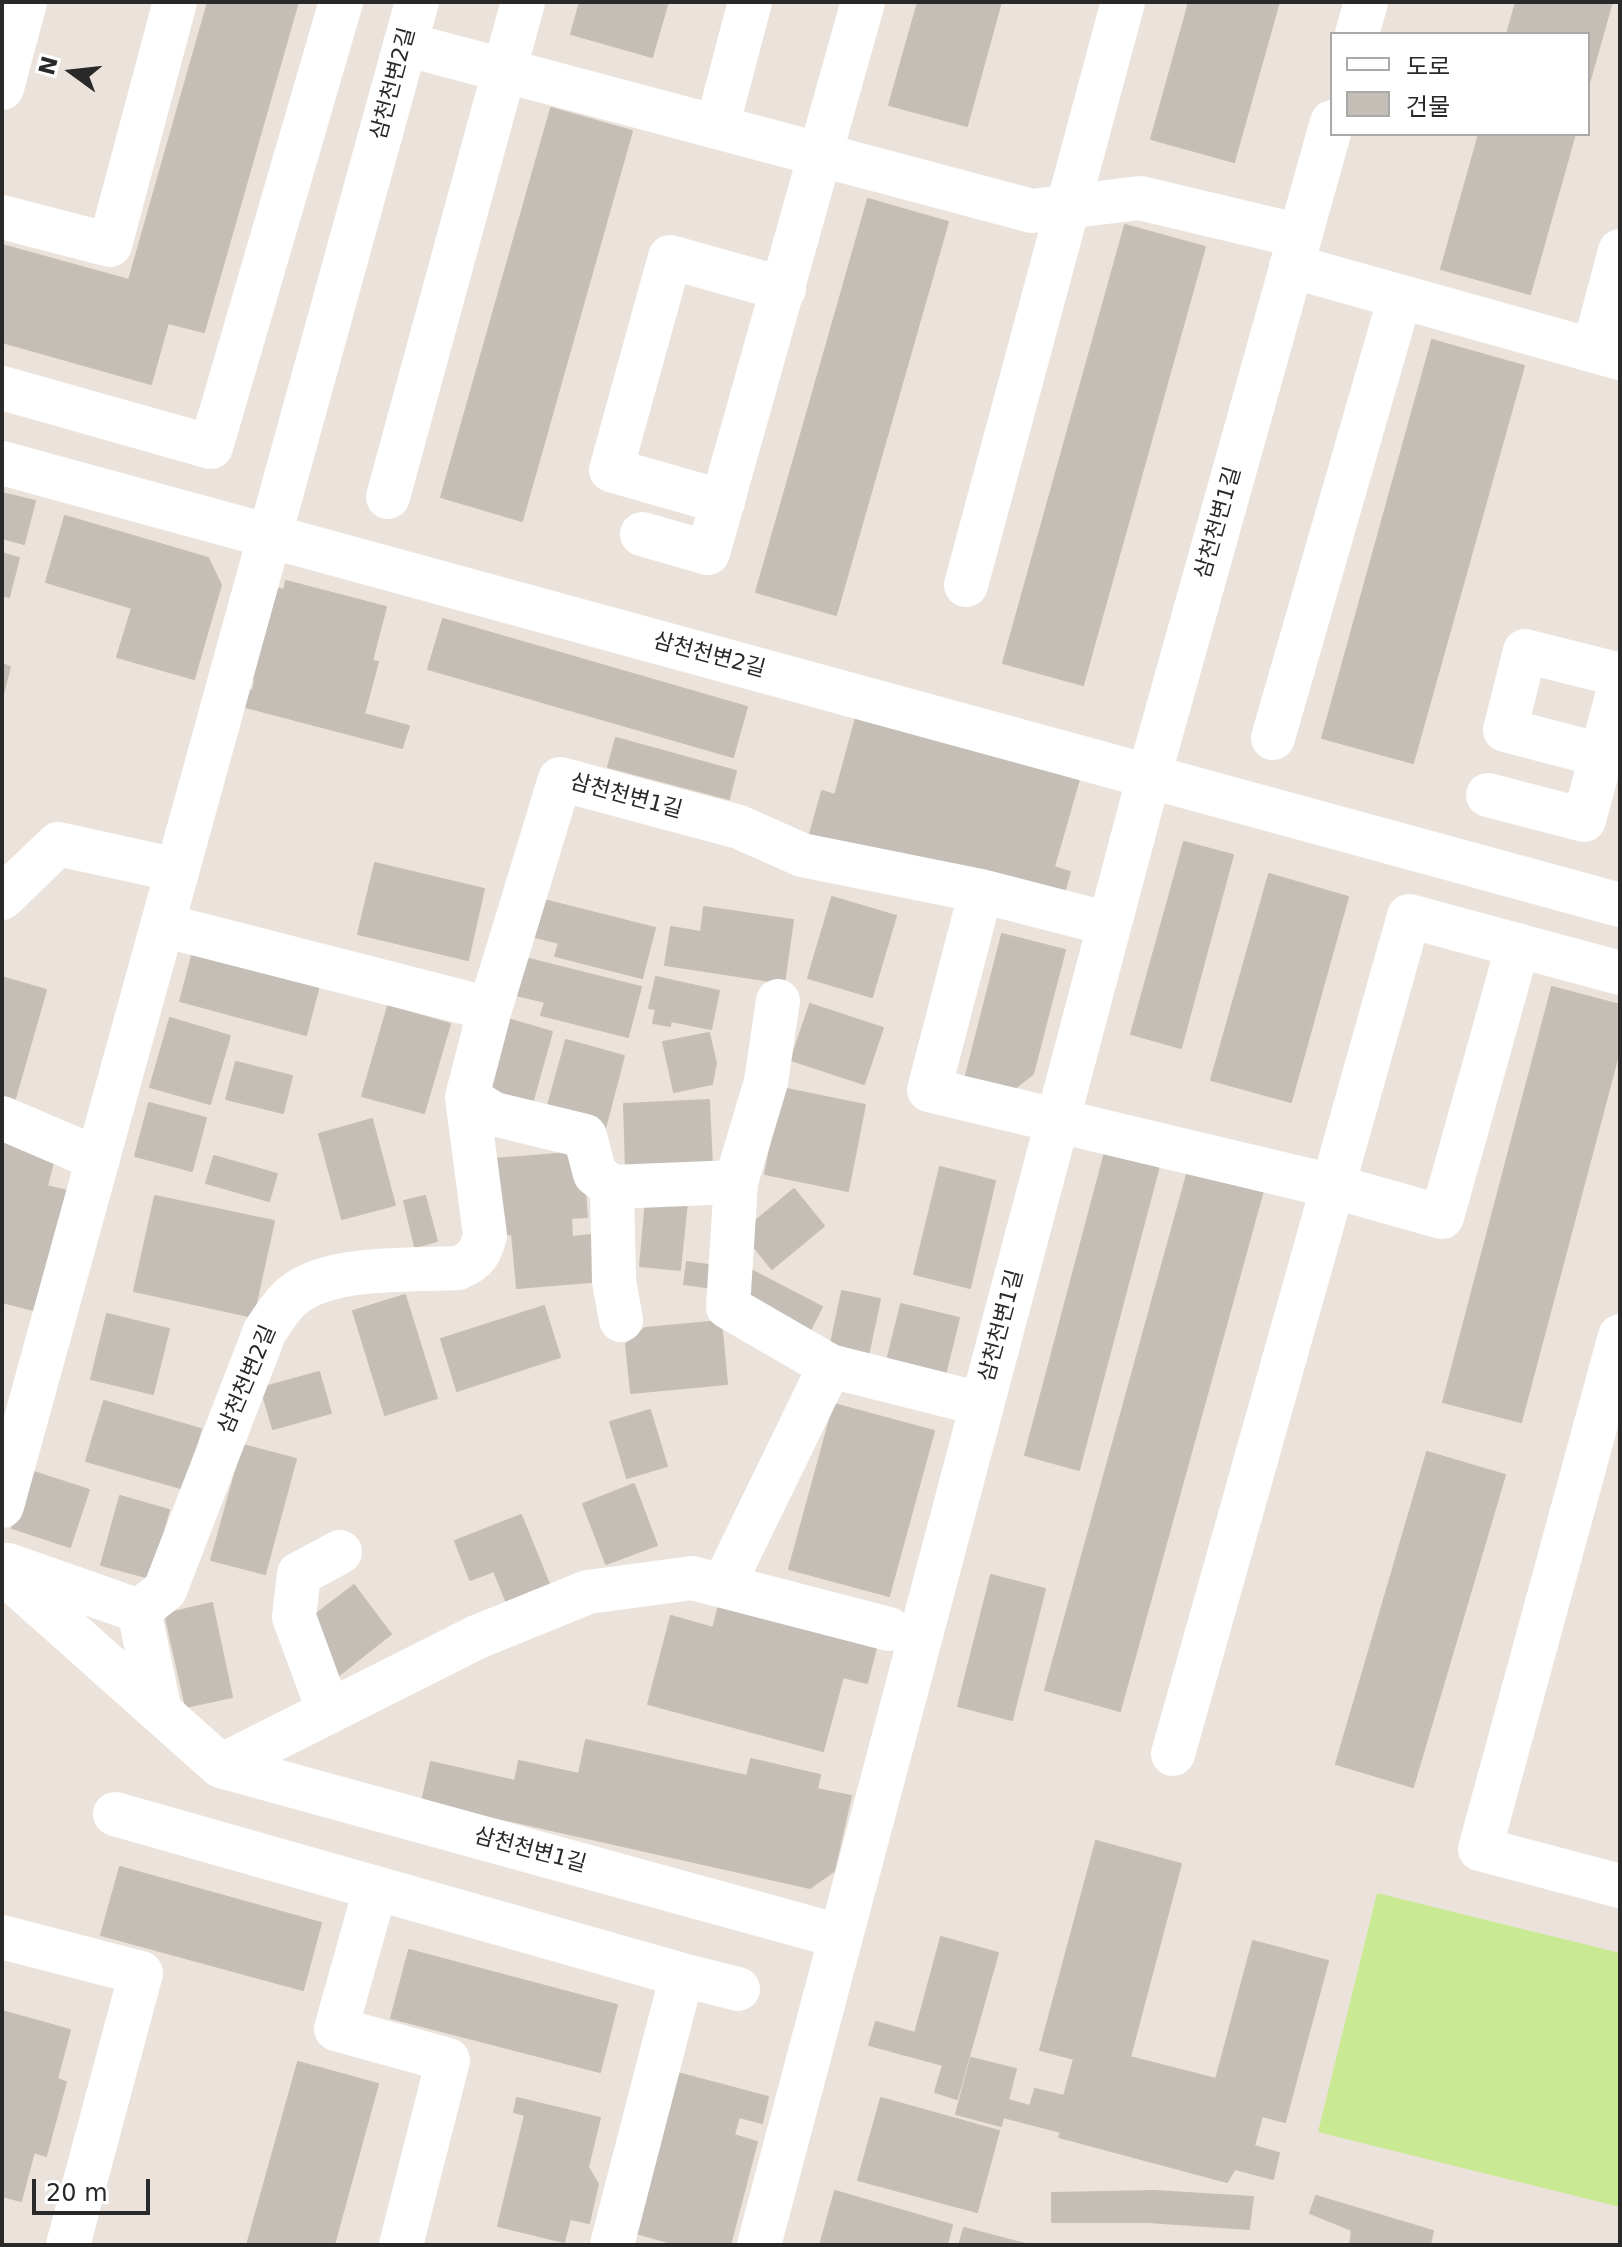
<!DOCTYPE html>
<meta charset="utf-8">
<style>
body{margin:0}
#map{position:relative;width:1622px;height:2247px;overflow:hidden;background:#ebe3db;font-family:"DejaVu Sans","Noto Sans KR",sans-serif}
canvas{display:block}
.frame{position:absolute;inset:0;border:4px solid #292929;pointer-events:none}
.legend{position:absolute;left:1330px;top:32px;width:260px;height:104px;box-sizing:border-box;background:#fff;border:2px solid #a9a9a9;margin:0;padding:10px 14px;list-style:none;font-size:24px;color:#292929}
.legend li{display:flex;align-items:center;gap:16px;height:40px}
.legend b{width:40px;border:2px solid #a9a9a9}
.north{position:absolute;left:32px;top:32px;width:80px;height:80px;-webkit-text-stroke:6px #fff;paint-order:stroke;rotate:285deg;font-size:22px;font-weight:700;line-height:32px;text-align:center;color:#292929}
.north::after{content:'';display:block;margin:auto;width:28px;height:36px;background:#292929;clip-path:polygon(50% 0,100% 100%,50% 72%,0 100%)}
.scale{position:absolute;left:32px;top:2179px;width:118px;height:36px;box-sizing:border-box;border:4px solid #292929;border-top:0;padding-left:10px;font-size:24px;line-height:28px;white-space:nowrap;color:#292929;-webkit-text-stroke:6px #fff;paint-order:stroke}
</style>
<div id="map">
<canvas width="1622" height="2247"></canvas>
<div class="frame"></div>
<ul class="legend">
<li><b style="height:10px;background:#fff"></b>도로</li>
<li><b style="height:22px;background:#c4beb6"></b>건물</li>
</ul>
<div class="north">N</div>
<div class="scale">20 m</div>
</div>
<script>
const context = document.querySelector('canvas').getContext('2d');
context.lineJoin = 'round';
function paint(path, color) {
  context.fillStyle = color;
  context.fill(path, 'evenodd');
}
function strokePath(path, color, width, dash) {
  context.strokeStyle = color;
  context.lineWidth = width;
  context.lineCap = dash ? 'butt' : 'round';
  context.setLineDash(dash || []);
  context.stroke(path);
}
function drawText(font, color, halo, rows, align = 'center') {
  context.font = font + ' "DejaVu Sans","Noto Sans KR",sans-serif';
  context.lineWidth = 6;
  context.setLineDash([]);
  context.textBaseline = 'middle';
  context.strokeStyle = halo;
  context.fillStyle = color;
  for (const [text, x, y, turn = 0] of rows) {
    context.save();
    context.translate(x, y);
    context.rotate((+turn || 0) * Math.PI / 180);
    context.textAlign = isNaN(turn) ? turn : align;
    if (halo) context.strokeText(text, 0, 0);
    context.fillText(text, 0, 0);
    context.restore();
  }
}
const pitch = new Path2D(`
 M1377,1893L1620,1953V2207L1318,2132Z`);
const building = new Path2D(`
 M208,2H298L204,332L168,323L151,384L2,342V245L129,280Z
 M580,2H668L652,57L571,34Z
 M918,2H1001L967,126L889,105Z
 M1189,2H1279L1234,162L1151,139Z
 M1516,2H1612L1588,87V34H1507Z
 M551,108L632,131L522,521L441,497Z
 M1479,134H1575L1530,294L1441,269Z
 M868,199L948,222L836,615L756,592Z
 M1125,225L1205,247L1083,685L1003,663Z
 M1432,340L1524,366L1413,763L1322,738Z
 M2,493L35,501L24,544L2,538Z
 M65,516L208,558L221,585L194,679L117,657L132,608L46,582Z
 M2,553L19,558L9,597L2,595Z
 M286,581L386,607L372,661L378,662L364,714L409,726L402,748L238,705L243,688L253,691L255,679L246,677L276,588L284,590Z
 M443,619L747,707L733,757L428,669Z
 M2,664L10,667L2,698Z
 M857,714L1080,776L1054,867L1070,872L1063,896L969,878L810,834L822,791L835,795Z
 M616,738L736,771L729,799L608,767Z
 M1184,842L1233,855L1181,1048L1131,1034Z
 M375,863L484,889L468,960L358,934Z
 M1269,874L1348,897L1291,1102L1211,1080Z
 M832,897L896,916L872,997L808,978Z
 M540,899L655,928L642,978L555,956L559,943L531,936Z
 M704,907L793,920L784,983L665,965L671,927L701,932Z
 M1002,934L1065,950L1033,1074L1011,1091L965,1079Z
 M193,952L319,986L306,1035L180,1001Z
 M525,958L641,987L628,1037L541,1015L545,1002L516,995Z
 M2,977L46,990L14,1102L2,1098Z
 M656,977L719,991L711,1029L671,1021L670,1026L653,1023L656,1009L649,1008Z
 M1552,987L1620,1005V1048L1521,1422L1443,1402Z
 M810,1004L883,1028L864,1084L791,1060Z
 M388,1006L450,1024L424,1113L362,1096Z
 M494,1015L552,1032L530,1111L472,1095Z
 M170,1018L230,1036L210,1104L150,1087Z
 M709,1033L716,1063L712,1084L674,1092L663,1042Z
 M566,1040L624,1056L603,1136L544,1120Z
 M236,1062L292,1076L283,1113L226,1099Z
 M782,1088L865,1105L848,1191L765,1174Z
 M709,1100L712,1165L626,1171L624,1104Z
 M149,1103L206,1118L192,1171L135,1156Z
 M372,1119L395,1205L342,1219L319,1134Z
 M2,1141L55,1155L47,1186L75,1193L45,1313L2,1302Z
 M1105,1152L1159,1166L1079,1470L1025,1455Z
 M571,1153L573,1179L584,1178L587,1217L571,1218L572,1237L599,1234L603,1281L517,1288L512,1234L499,1235L493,1159Z
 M214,1156L277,1174L269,1201L206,1183Z
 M940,1167L995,1181L970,1288L914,1274Z
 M1189,1167L1264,1187L1120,1711L1045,1690Z
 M794,1189L824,1226L772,1269L742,1232Z
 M155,1196L274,1221L253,1317L134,1291Z
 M425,1196L437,1241L415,1247L404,1201Z
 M646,1199L687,1203L680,1270L640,1266Z
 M687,1262L722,1267L719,1289L684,1284Z
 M747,1268L822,1307L809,1332L734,1293Z
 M842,1291L880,1299L868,1356L830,1348Z
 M405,1295L437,1398L385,1415L353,1311Z
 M901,1304L959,1318L944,1379L886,1365Z
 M544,1306L560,1357L457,1391L441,1339Z
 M107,1314L169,1329L153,1394L91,1379Z
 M721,1321L727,1384L631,1393L626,1344L645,1328Z
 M319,1372L331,1413L273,1429L261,1388Z
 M104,1401L201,1429L184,1489L86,1461Z
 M834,1404L934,1431L889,1596L789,1569Z
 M650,1410L667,1466L627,1478L610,1422Z
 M243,1445L296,1459L265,1574L211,1560Z
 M1427,1452L1505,1475L1413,1787L1336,1764Z
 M31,1471L89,1490L70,1547L12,1528Z
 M634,1484L657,1545L606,1564L583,1504Z
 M120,1496L169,1510L150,1578L101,1565Z
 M521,1515L549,1584L506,1601L494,1571L470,1580L455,1541Z
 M991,1575L1045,1589L1012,1720L958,1706Z
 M354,1585L391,1634L333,1680L311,1618Z
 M721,1598L878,1640L867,1683L843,1677L823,1751L648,1704L671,1616L713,1628Z
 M212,1603L232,1697L186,1707L165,1614Z
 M586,1740L747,1776L751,1759L820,1775L817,1789L851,1796L834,1871L810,1888L422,1801L431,1762L515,1781L519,1761L579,1774Z
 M1096,1841L1181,1864L1130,2057L1216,2079L1253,1941L1328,1961L1285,2122L1262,2116L1254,2146L1279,2153L1273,2179L1235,2169L1227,2182L1059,2137L1061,2132L1003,2117L1001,2126L956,2114L971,2058L1016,2069L1008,2100L1030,2106L1035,2089L1064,2096L1074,2059L1040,2050Z
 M120,1867L321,1923L303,1990L101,1935Z
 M941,1937L998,1953L957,2099L935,2092L943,2065L869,2045L876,2022L915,2033Z
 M409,1950L617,2005L600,2072L391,2018Z
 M2,2011L70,2030L57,2079L66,2082L46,2156L34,2152L21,2201L2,2196Z
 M298,2062L378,2084L334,2245H247Z
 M674,2072L768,2097L762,2123L739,2117L734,2135L757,2142L730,2245H679L632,2232Z
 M517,2098L600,2118L588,2167L598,2184L589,2223L570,2219L564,2242L498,2226L525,2115L514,2112Z
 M881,2098L999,2131L977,2212L858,2180Z
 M835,2191L952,2225L947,2245H820Z
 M1154,2191L1253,2197L1249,2229L1148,2222H1052V2193Z
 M1316,2196L1433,2231L1430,2245L1391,2242L1390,2245H1350L1352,2230L1310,2213Z
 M964,2228L1029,2245H959Z`);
const minor = new Path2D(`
 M1357,34L1366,2
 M405,44L1032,211L1140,198L1300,236
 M2,88L25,2
 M717,127L750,2
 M2,217L110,245L175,2
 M1291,266L1620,358
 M1594,349L1620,251
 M2,388L211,447L341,2
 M2,463L1620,905
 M388,497L523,2
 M723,502L611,470L670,257L784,289
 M642,534L708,553L863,2
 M966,585L1123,2
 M1273,738L1400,297
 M1601,755L1505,730L1525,651L1620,675
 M1488,795L1584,820L1620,685
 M981,891L929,1090L1332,1186L1442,1217L1518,945
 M2,898L58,844L177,870
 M162,925L490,1009L467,1097L494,1114L585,1136L595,1174L612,1187L736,1182
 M778,1001L766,1082L736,1182L728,1307L830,1366L981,1404
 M490,1009L560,779L739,827L802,855L981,891L1109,924
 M2,1118L98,1159
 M612,1187L614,1281L621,1320
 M1620,1336L1480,1849L1620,1886
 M2,1506L417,2
 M8,1565L139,1611L160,1712
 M2,1571L221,1766L839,1936
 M723,1586L830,1366
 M139,1611L165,1590L265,1331C272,1321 279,1309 288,1300C323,1264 411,1271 458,1268C476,1261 481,1252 485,1235L467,1097
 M329,1712L294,1617L299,1574L340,1552
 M1173,1754L1409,916L1620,973
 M221,1766L477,1637L588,1592L692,1578L889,1629
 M115,1814L682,1975L612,2245
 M375,1890L336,2029L448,2060L401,2245
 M2,1937L141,1973L68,2245
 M682,1975L738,1989
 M759,2245L1149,776L1332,122`);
const streetNames = [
 ["삼천천변2길",394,84,-75],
 ["삼천천변1길",1219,523,-74],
 ["삼천천변2길",709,656,15],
 ["삼천천변1길",626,797,15],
 ["삼천천변1길",1002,1326,-75],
 ["삼천천변2길",248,1380,-67],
 ["삼천천변1길",530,1851,15]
];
paint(pitch, '#c9ea93');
paint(building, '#c4beb6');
strokePath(building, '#c7bfb5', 2);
strokePath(minor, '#fff', 44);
drawText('22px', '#292929', '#fff', streetNames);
</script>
